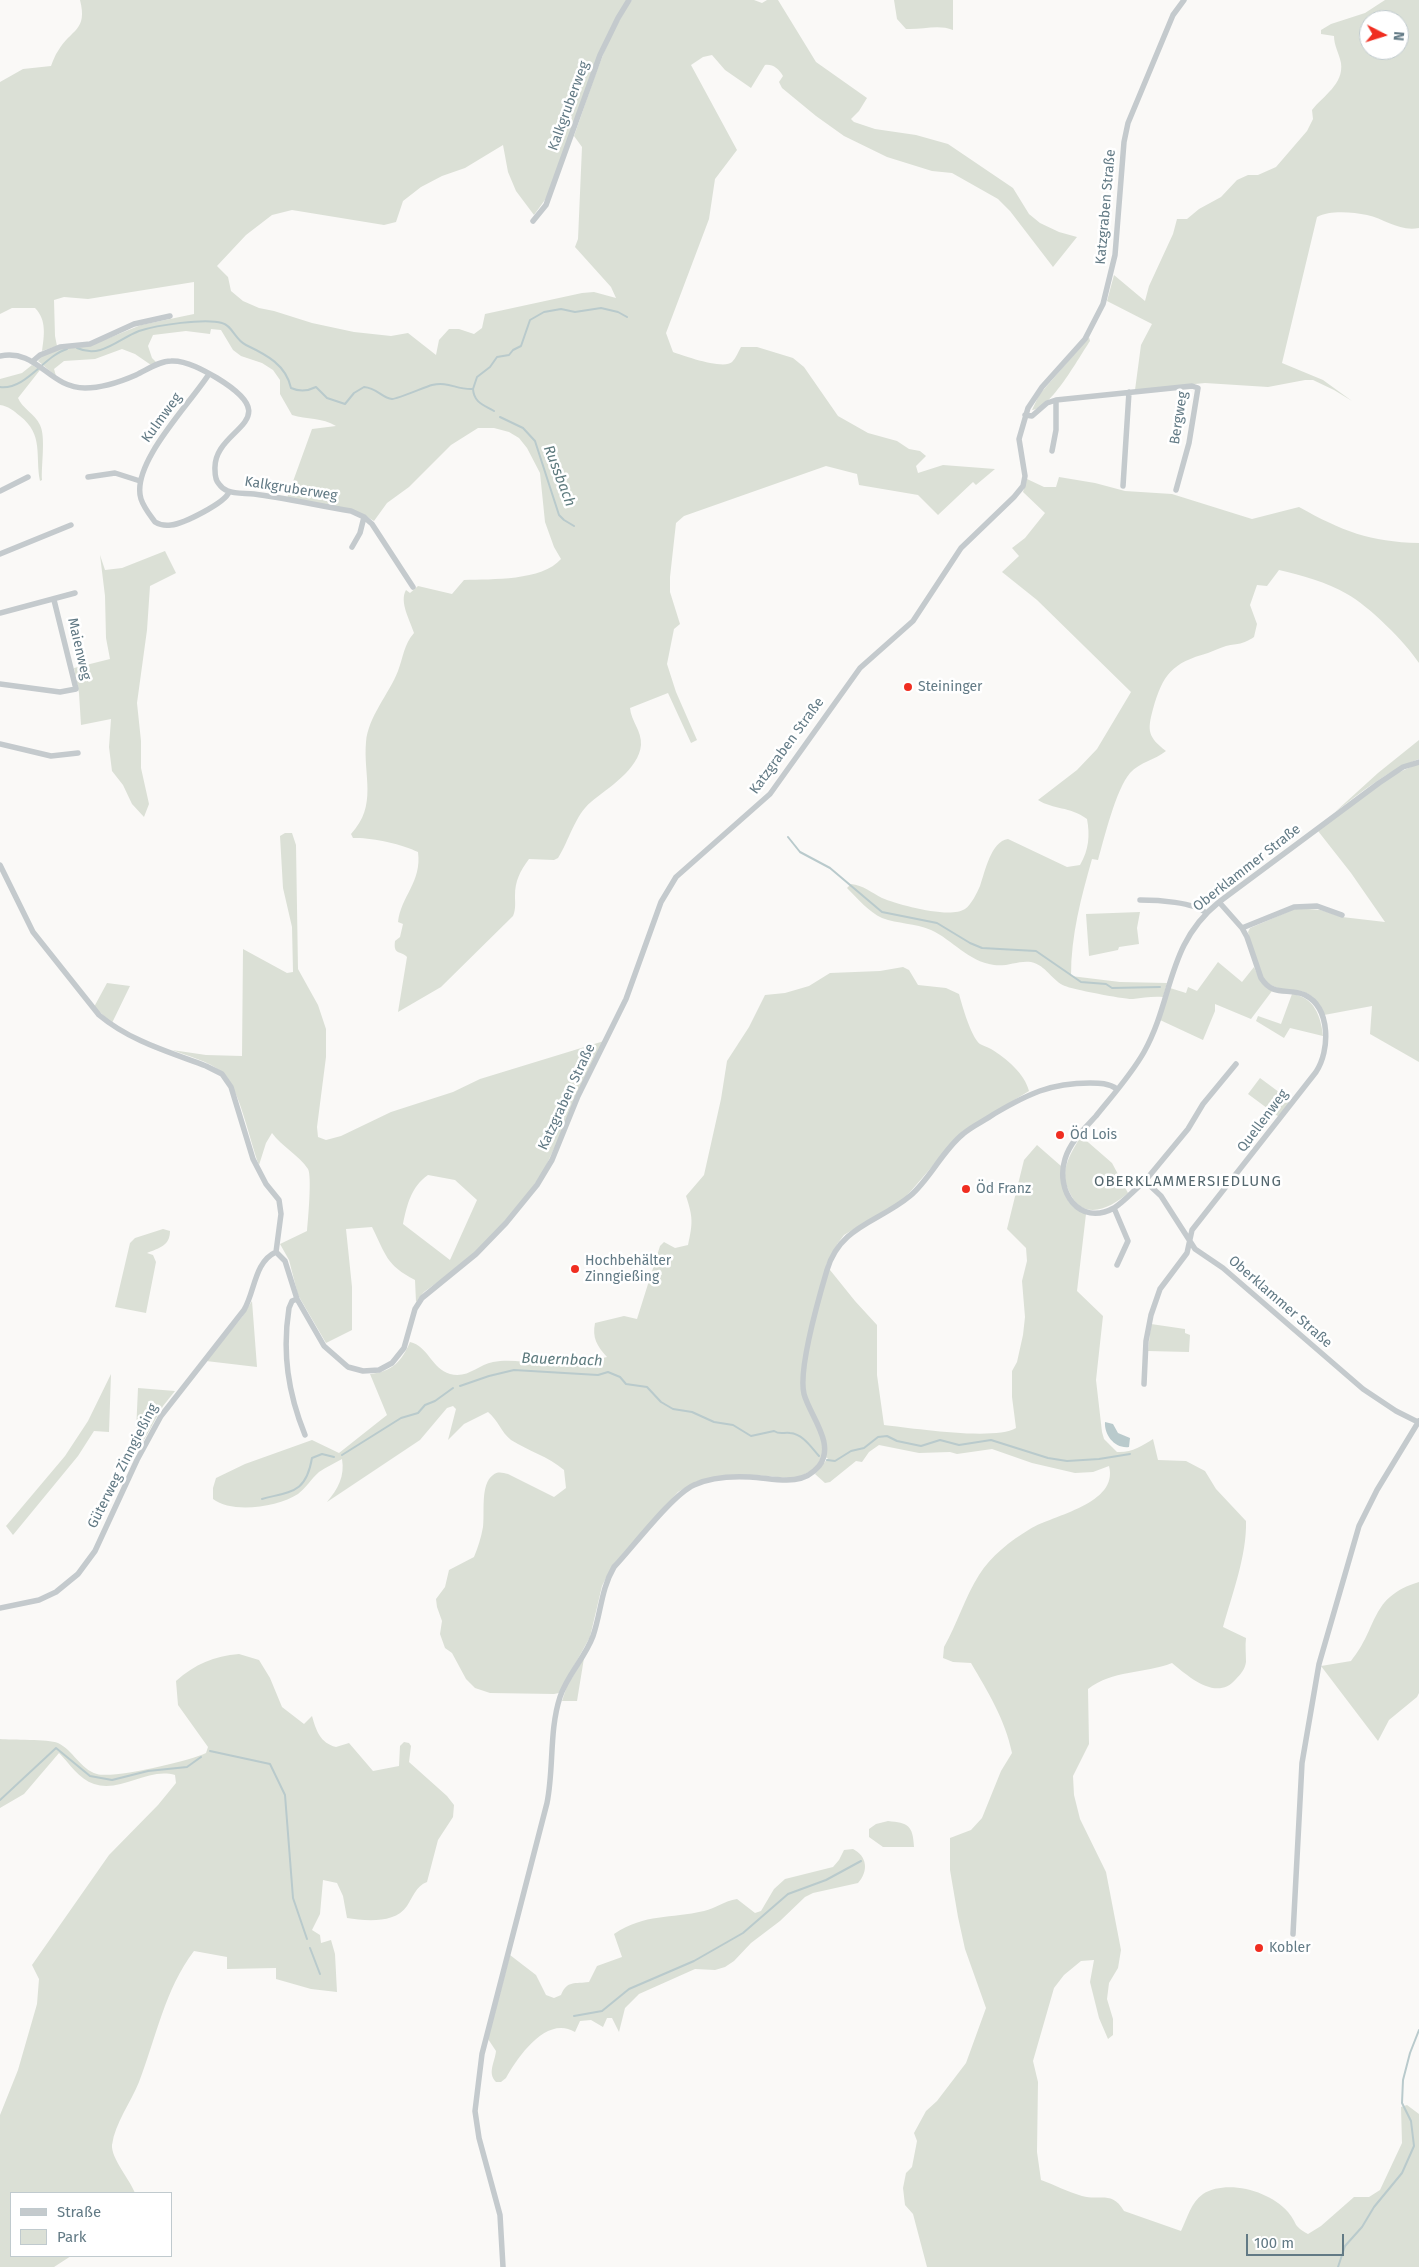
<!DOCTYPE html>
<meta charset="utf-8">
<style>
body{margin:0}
#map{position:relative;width:1419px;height:2267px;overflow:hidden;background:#faf9f7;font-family:"Fira Sans",sans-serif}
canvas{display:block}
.legend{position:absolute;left:10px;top:2192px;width:162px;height:65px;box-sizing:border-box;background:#fff;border:1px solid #c0cace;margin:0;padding:6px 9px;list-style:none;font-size:15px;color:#627a85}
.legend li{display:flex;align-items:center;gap:10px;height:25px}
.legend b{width:25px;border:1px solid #c0cace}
.north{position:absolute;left:1359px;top:10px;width:50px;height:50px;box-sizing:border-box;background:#fff;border:1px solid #c0cace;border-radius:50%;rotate:95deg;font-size:14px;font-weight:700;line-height:20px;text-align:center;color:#627a85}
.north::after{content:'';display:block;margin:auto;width:18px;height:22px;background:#f02e21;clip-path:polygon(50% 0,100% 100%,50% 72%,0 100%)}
.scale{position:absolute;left:1246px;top:2234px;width:98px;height:22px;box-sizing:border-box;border:2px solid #627a85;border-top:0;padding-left:6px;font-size:15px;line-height:18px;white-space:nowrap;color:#627a85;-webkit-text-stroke:4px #fff;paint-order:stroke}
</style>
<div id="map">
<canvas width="1419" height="2267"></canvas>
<ul class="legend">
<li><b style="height:6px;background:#c4cacd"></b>Straße</li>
<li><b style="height:14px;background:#dbe0d6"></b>Park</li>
</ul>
<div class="north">N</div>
<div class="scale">100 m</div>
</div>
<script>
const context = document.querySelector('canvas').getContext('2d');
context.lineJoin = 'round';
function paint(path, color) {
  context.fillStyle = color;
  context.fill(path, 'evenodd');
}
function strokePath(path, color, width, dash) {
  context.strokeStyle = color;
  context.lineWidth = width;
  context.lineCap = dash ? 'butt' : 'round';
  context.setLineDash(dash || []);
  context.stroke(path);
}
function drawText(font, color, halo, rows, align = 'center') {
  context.font = font + ' "Fira Sans",sans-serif';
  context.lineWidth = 5;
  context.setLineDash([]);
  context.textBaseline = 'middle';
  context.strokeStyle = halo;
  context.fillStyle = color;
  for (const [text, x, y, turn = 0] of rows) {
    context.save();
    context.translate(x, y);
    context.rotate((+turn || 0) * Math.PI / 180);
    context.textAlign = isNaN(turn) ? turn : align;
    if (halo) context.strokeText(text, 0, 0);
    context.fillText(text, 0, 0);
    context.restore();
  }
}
const green = new Path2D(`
 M80,0H627L617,16L547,197L534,215L516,191L508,172L503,145L465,168L442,176L421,187L403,201L396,222L384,225L292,210L272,215L246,235L217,266L228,277L231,291L243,301L259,308L274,311L312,323L354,332L391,336L408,333L436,355L439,340L449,329H459L474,334L482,328L485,314L582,293L594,292L616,298L611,287L575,247L578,239L582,147L574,136C591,90 604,40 632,0H754L762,3L767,0H778L816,62L867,98L859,111L851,119L854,122L875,129L916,135L948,144L1013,188L1029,214L1040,223L1059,232L1077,237L1053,267L1010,211L998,199L952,173L932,171L887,157L844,136L816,116L782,88L779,82L783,76C779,69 773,64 765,65L751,88L725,70L712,55L703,57L691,65L737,150L715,179L709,219L666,333L673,352C684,356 724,370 732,362C736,358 738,352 741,347H757L793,358L804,367L838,416L868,433L897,441L909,449L920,451L926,456L916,466L918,473L943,465L995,469L976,485L973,482L938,515L918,495L859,485L857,474L826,466L684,516L676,523L670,577V592L680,624L674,629L667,664L676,692L697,740L691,743L668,693L630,708C631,721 642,731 641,745C639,769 608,788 591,802C575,815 569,841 558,858L554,860L529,859C520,871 515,881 515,896C515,903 516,909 513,916L441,987L398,1012L407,957C401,950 393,956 395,941L400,937L403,924L398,922C401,896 422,882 418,852C402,844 370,837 353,838L351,834C378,805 363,776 366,742C368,717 389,694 398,671C403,658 404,644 414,633C410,620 399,602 406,590L410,593L418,586L452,594L464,580C492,579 542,581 561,559L554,547L545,522L540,473L527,448L519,438L509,432L494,428H478L451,445L409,487L387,503L374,521L366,516L287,498L312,429L336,426C322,417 307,420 292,415L280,394V380L273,370L262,363L241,356L233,350L221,330L211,329L210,334L186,331L153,335L148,346L152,358L157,363L151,365L135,354L122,349L95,359L64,361L54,369L56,376L38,361L42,356L60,348L89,346L141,325L194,314V282L88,299L64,297L54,300L55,336L57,346L42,351C44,336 47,320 35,308H12L0,314V82L23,69L51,66C53,61 55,55 58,51C71,29 88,31 80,0Z
 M894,0H953V30C938,24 922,30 906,29L897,19Z
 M1385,0H1419V228C1400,232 1385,219 1367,215C1352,212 1330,210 1317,217L1282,363L1323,380L1352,401L1334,390L1313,380H1305L1268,387L1205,383L1135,390L1141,345L1152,324L1107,301L1114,275L1145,301L1149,286L1173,234L1177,219H1187L1199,209L1221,197L1237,180L1248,175H1258L1276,167L1307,131L1313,119L1312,110C1323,96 1344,84 1341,63C1339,53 1334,46 1334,36L1321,34V30L1331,24L1365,13ZM1369,20H1399V50H1369Z
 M1089,337L1090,341C1079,357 1051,409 1032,410L1039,395Z
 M32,365L40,370L18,398C22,408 35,414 40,425C46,437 41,466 42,480L40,481C35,455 44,435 20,416C14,411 8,406 0,405V379L22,373Z
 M1059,477L1095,483L1125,491L1172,494L1252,519L1299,507C1342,531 1370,542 1419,543V663C1405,642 1369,606 1347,594C1327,582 1301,575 1279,570L1267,586L1257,585L1250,605L1257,624L1254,637C1242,645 1239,643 1226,646C1219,648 1214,651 1208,653C1172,663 1163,674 1153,709C1147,731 1148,737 1166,751C1155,760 1140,762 1130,773C1116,789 1104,839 1098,860L1092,859C1081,898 1071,935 1071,976L1120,982L1167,983L1163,997C1152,996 1143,998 1133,999C1127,1000 1071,989 1065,986C1052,981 1046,965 1031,962C1019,960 1007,967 994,965C967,961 953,940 931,930C915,923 898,924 882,918C869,912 858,899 847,888L851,884C863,885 872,893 882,898C899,905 950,919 965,909C971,905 977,893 980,886C985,872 991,841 1008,839L1067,867L1080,865C1089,850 1090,835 1087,819C1069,806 1054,810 1038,800L1077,770L1097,749L1131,692L1037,600L1002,572L1019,556L1012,548L1025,538L1045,513L1023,492L1027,479L1044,487H1056Z
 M165,551L176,573L150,586L147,630L137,703L141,741V768L149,804L144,817L132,804L123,785L112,771L109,747L111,719L81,725L79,693L74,668L110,659L106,638L105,596L100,555L105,570L122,568Z
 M1419,740V759C1388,770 1362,792 1335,812L1378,773Z
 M1419,764V1062L1370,1034L1372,1006L1324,1015C1309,974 1279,1002 1263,977C1254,964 1252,946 1248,932L1250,928L1297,908L1321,910L1342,917L1385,922L1351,873L1318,831C1349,808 1381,776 1419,764Z
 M285,833H292L296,845L298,969L318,1005L326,1029V1057L317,1127L318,1137L326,1140L341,1136L391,1112L453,1092L480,1079L604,1041L545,1168L529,1193L489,1239L460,1266L424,1292L416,1302L415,1280C386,1265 386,1255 372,1227L346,1229L352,1287V1330L326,1343L298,1295L289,1260L280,1244L307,1231C308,1220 312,1176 308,1169C299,1155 282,1147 272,1133L266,1143L259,1165C250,1143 239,1085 222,1072C208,1061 188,1056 172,1050L206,1055L242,1056L243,949L287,973L293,972L292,927L283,888L280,836ZM428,1175L455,1180L477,1200L450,1260L403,1224C407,1205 411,1187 428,1175Z
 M1140,912L1137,928L1139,944L1119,947L1118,950L1089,956L1086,914Z
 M1218,962L1242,982L1254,967L1260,980L1272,991L1251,1019L1215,1004V1011L1203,1040L1160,1020L1170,988L1186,993L1188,987L1197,991Z
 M903,967L909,970L918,985L946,988L959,994C962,1005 971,1037 980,1044C983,1046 988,1047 991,1049C1006,1058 1025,1074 1029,1091L962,1132L904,1199L844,1235L838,1243L826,1265L855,1301L877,1325V1375L884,1425C912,1428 994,1441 1016,1428L1012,1397V1371L1017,1362L1023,1335L1025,1317L1022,1281L1027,1261L1026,1248L1007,1229L1024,1160L1037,1145L1061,1166C1061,1187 1064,1206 1086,1214L1077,1291L1103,1316L1096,1380L1102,1432L1104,1439L1117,1452C1131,1453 1142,1446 1153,1439L1158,1460L1186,1461L1205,1471L1216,1489L1246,1521C1247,1555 1232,1595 1223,1627L1246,1638C1245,1646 1246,1654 1246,1662C1245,1669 1241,1674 1236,1679C1217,1702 1189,1677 1172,1663C1144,1674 1112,1670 1088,1689L1089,1744L1073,1776L1074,1795L1080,1819L1106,1872L1121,1950L1118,1968L1109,1983L1107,1999L1113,2019V2035L1108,2039L1099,2018L1090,1982L1094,1960L1081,1961L1064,1975L1054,1988L1033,2061L1038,2082L1037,2152L1041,2180C1055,2185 1068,2192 1082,2196C1100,2201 1112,2190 1124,2211L1181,2231C1187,2219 1191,2202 1203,2194C1227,2179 1270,2191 1288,2212C1298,2224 1292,2225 1308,2234L1321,2226L1354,2197H1369L1380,2190L1402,2143L1401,2107L1407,2105L1419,2114V2267H927L913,2214L905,2205L903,2188L906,2173L912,2167L917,2141L914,2133L926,2111L937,2101L966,2063L986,2008L965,1949L958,1917L950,1870V1838L971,1830L982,1818L1001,1771L1012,1753C1005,1719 988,1692 971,1663L953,1662L943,1658L944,1647C957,1624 965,1597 979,1575C991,1556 1010,1541 1030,1529C1053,1515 1119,1504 1109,1466L1093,1472L1075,1473L1032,1463L992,1449L957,1454L950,1452L919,1453L879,1445L869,1452L862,1462L856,1461L830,1482L825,1483L815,1474L828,1458L822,1457L815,1468L800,1477L789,1478L754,1475L697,1481L678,1492L612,1566L602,1586L590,1637L559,1693L554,1694L490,1693L475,1688L466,1679L452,1653L445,1648L440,1634L442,1621L437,1607L436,1599L445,1587L449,1570L474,1557C478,1547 481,1538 483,1527C485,1513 480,1484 493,1475C498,1471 503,1473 508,1474L554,1497L566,1488L564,1470C548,1456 528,1451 511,1440C501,1432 498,1420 488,1412L464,1424L448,1440L456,1409L453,1406L447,1408L420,1440L327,1502C338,1489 345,1476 342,1459C335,1463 326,1467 319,1472C311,1479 306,1488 298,1494C278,1507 232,1514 213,1499V1488L216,1478L245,1464L312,1440L339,1453L387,1415L370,1374C392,1372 402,1361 410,1342C428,1346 432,1369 450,1374C467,1379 478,1365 493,1362C508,1359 524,1362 539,1363C562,1364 585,1363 607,1357C597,1346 592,1338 595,1323L624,1316L637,1319L660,1246L664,1242L675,1248L688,1245C693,1223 693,1217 686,1196L704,1175L721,1099L727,1061L749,1027L765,995L785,993L809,986L830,973L880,971Z
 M107,983L130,986L112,1023L94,1007Z
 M1292,994C1314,997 1321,1016 1323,1036L1290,1028L1284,1038L1256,1021L1258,1016L1281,1024Z
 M1260,1078L1291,1101L1279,1117L1248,1094Z
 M1081,1136L1112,1163L1128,1193C1112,1207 1086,1221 1072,1197C1068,1190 1065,1183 1065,1175C1065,1161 1074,1148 1081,1136Z
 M163,1229L170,1231C170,1246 159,1248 147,1253L153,1255L156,1262L146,1313L115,1307L130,1243L135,1238Z
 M252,1301L257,1367L206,1361L242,1317Z
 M1151,1324L1185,1329V1333L1190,1335L1189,1352L1148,1351Z
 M111,1374L109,1432L94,1431L78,1456L13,1535L6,1526L65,1456L88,1421Z
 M138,1388L175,1391L163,1406L139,1449L136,1432Z
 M1419,1582V1693L1417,1697L1389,1720L1378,1741L1321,1666L1351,1661C1379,1627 1369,1597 1419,1582Z
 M239,1654L259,1660L270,1678L282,1707L304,1724L312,1716C316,1730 320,1743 336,1747L349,1743L373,1771L399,1766L400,1746L404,1742L409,1743L411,1746L409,1762L447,1796L454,1805L453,1817L438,1840L427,1882C416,1886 413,1897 407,1906C395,1924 365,1921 347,1918L343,1896L337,1883L323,1880L320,1914L312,1930L320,1935L321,1943L331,1940L335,1954L337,1992L311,1989L276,1979V1968L227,1969V1957L194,1951C165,1989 156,2038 139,2082C131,2102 115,2123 112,2145C111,2158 130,2180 135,2193H11V2256H71L54,2267H0V2115L18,2070L37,2004L39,1979L32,1965L109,1855L158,1805L176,1783L175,1775C148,1767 121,1793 94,1784C79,1779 69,1763 59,1753L24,1794L0,1808V1739C12,1740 48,1739 58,1743C73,1750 80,1769 97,1774C114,1779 189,1761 206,1753L208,1747L178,1705L176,1681C195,1664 214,1656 239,1654Z
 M584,1658L577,1701H562L567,1686Z
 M888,1821C908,1823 913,1825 914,1847H883L869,1837V1829L876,1824Z
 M853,1849C867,1856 869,1871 858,1883L813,1893L805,1897L780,1921L751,1943L734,1961L725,1967L715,1970L695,1969L639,1994L625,2008L619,2032L612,2018H607L603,2027L591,2020L580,2021L575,2032C546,2015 518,2057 506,2078L501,2082H496C487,2073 495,2062 496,2051L488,2039L510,1955L536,1975L546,1995L554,1998L561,1995C567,1980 575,1984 589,1982L597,1966L622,1957L614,1934C646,1913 670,1919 704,1911C716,1908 724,1901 737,1899L755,1913L761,1911L774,1889L785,1879L833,1867L839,1860L844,1850Z`);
const water = new Path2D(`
 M1105,1422L1113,1424L1118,1433L1130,1438L1129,1447C1115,1449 1104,1435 1105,1422Z`);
const stream = new Path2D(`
 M77,348C101,359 118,339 139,331C157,325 205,318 222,323C232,325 235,340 246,345C267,355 286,365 291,388C300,392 308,391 316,387L327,398L345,404L354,393L364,387C377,388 382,398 392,399C395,400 425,387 432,385C449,381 456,390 473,389C474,403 484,405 494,411
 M0,387C26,390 44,356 67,349
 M473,389L477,377L490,367L497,357L509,355L513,350L521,346L530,320L544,312L561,309L575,312L601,308L618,312L627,317
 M500,417L523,428L535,441L559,515L564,520L574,526
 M788,837L800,852L830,868L882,912L937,923L970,943L982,948L1036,951L1081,982L1106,984L1112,988L1160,987
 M460,1386L489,1376L514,1370L598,1375L608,1372L620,1377L626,1384L647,1387L661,1402L673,1409L692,1412L714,1422L733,1425L751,1436L774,1431C780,1435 784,1432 790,1433C803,1434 811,1447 819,1456
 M342,1455L401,1418L418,1413L425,1405L435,1401L453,1388
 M827,1460L835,1461L851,1451L864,1448L878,1437L887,1436L897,1441L921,1446L940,1440L959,1445L991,1440L1048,1458L1067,1461L1099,1459L1130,1454
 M262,1499C292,1491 306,1493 312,1458L322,1454L334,1457
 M210,1751L270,1764L285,1795L293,1898L307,1939
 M0,1800L56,1748L90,1776L112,1780L148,1771L187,1767L201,1757
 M310,1948L320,1974
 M574,2016L602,2011L629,1989L694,1961L743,1933L788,1894L826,1880L861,1861
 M1338,2267L1345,2246L1362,2227L1374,2207L1402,2173L1414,2146L1411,2121L1402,2103L1403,2080L1410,2053L1419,2030`);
const street = new Path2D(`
 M533,221L546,205L600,55L618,18L629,0
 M0,356C37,348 49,388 85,388C103,388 120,382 136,375C147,370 159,361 171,361C186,360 205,371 217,378C291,423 212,427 215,470C215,474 216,481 219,484C221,487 225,490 228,491C235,494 246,493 254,494C286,498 319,506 351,511L364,517L372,524L413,587
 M33,361L40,355L60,347L90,344L134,324L170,316
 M209,374C190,404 130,464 141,499C144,508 150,515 155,522C160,525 165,526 171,525C183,524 225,503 229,492
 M1025,415L1032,416L1047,403L1056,400L1192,386L1198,388L1189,443L1176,490
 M1052,451L1056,430V400
 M88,477L115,473L140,481
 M1123,486L1129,392
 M0,491L28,477
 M352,547L360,533L364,517
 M0,554L71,525
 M0,613L75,593
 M0,684L60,692L76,689L54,600
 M0,744L51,756L78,753
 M0,865L33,932L99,1015C130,1041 169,1052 206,1066L222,1074L231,1087L253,1159L266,1184L279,1200L281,1214L276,1252
 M1140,900C1157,900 1194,902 1206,913
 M1242,928L1294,907L1317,906L1342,915
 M1145,1181L1188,1129L1203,1104L1236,1064
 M1114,1208L1128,1241L1117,1265
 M276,1252L285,1261L297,1299L324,1346L348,1367L363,1371L379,1370L392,1363L404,1348L415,1309L422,1298L476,1254L506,1223L537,1185L552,1160L578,1096L626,999L661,902L676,877L770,794L860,668L913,621L961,548L1014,497L1023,486L1025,476L1019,439L1028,408L1042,387L1085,339L1103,304L1115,255L1124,142L1128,123L1173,15L1184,0
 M297,1299L292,1301L289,1308C282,1353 288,1393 305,1435
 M1144,1384L1146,1341L1151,1315L1160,1289L1187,1253L1192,1230L1316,1072C1330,1051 1331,1008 1305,995C1288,987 1274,998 1261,978L1247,937L1242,928L1219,902
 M1418,1422L1396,1411L1363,1389L1223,1268L1195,1249L1161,1196L1145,1181C1135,1189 1125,1201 1114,1208C1079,1227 1055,1191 1065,1159C1070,1142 1084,1129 1096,1116C1112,1096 1131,1075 1144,1052C1174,998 1166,945 1219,902L1379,783L1403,767L1419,762
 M0,1608L39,1600L56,1592L78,1574L95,1551L137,1460L161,1416L244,1310C255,1292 254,1262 276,1252
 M1293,1934L1302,1763L1319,1664L1359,1526L1377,1490L1419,1421
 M503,2267L500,2215L479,2138L475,2111L482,2054L547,1803C554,1768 549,1731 560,1697C567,1675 585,1658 593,1636C601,1613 601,1589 614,1567C633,1547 672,1495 694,1485C711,1477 731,1476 750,1477C774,1478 801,1488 819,1466C836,1444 810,1416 804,1394C798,1370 819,1297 827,1270C840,1226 879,1222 910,1196C931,1178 942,1151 963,1134C972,1126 984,1121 994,1114C1028,1094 1050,1083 1090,1083C1099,1083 1109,1083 1117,1089`);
const markers = [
 [908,687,5,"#f02e21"],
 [1060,1135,5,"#f02e21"],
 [966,1189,5,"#f02e21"],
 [575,1269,5,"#f02e21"],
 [1259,1948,5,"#f02e21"]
];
const streetNames = [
 ["Kalkgruberweg",569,106,-70],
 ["Katzgraben Straße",1106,207,-85],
 ["Kulmweg",162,418,-54],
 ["Bergweg",1179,418,-81],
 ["Kalkgruberweg",291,489,9],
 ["Maienweg",79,649,77],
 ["Katzgraben Straße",787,746,-54],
 ["Oberklammer Straße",1247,868,-38],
 ["Katzgraben Straße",567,1097,-65],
 ["Quellenweg",1263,1121,-53],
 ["Oberklammer Straße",1280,1302,41],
 ["Güterweg Zinngießing",123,1466,-63]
];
const poiNames = [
 ["Steininger",918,687],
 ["Öd Lois",1070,1135],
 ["Öd Franz",976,1189],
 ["Hochbehälter",585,1261],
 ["Zinngießing",585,1277],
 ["Kobler",1269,1948]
];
const waterNames = [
 ["Russbach",559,476,69],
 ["Bauernbach",562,1360,2]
];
const neighbourhoodNames = [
 ["OBERKLAMMERSIEDLUNG",1188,1182]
];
paint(green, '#dbe0d6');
paint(water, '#b9cacc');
strokePath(stream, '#b9cacc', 2);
strokePath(street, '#c4cacd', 5.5);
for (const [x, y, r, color] of markers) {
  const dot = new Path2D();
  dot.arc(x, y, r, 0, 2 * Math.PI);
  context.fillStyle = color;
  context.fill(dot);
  strokePath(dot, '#fff', 2);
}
drawText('14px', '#627a85', '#fff', streetNames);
drawText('14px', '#627a85', '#fff', poiNames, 'left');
drawText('italic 15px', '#5e7b7e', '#fff', waterNames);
context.letterSpacing = '1px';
drawText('15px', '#55686f', '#fff', neighbourhoodNames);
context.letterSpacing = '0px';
</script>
